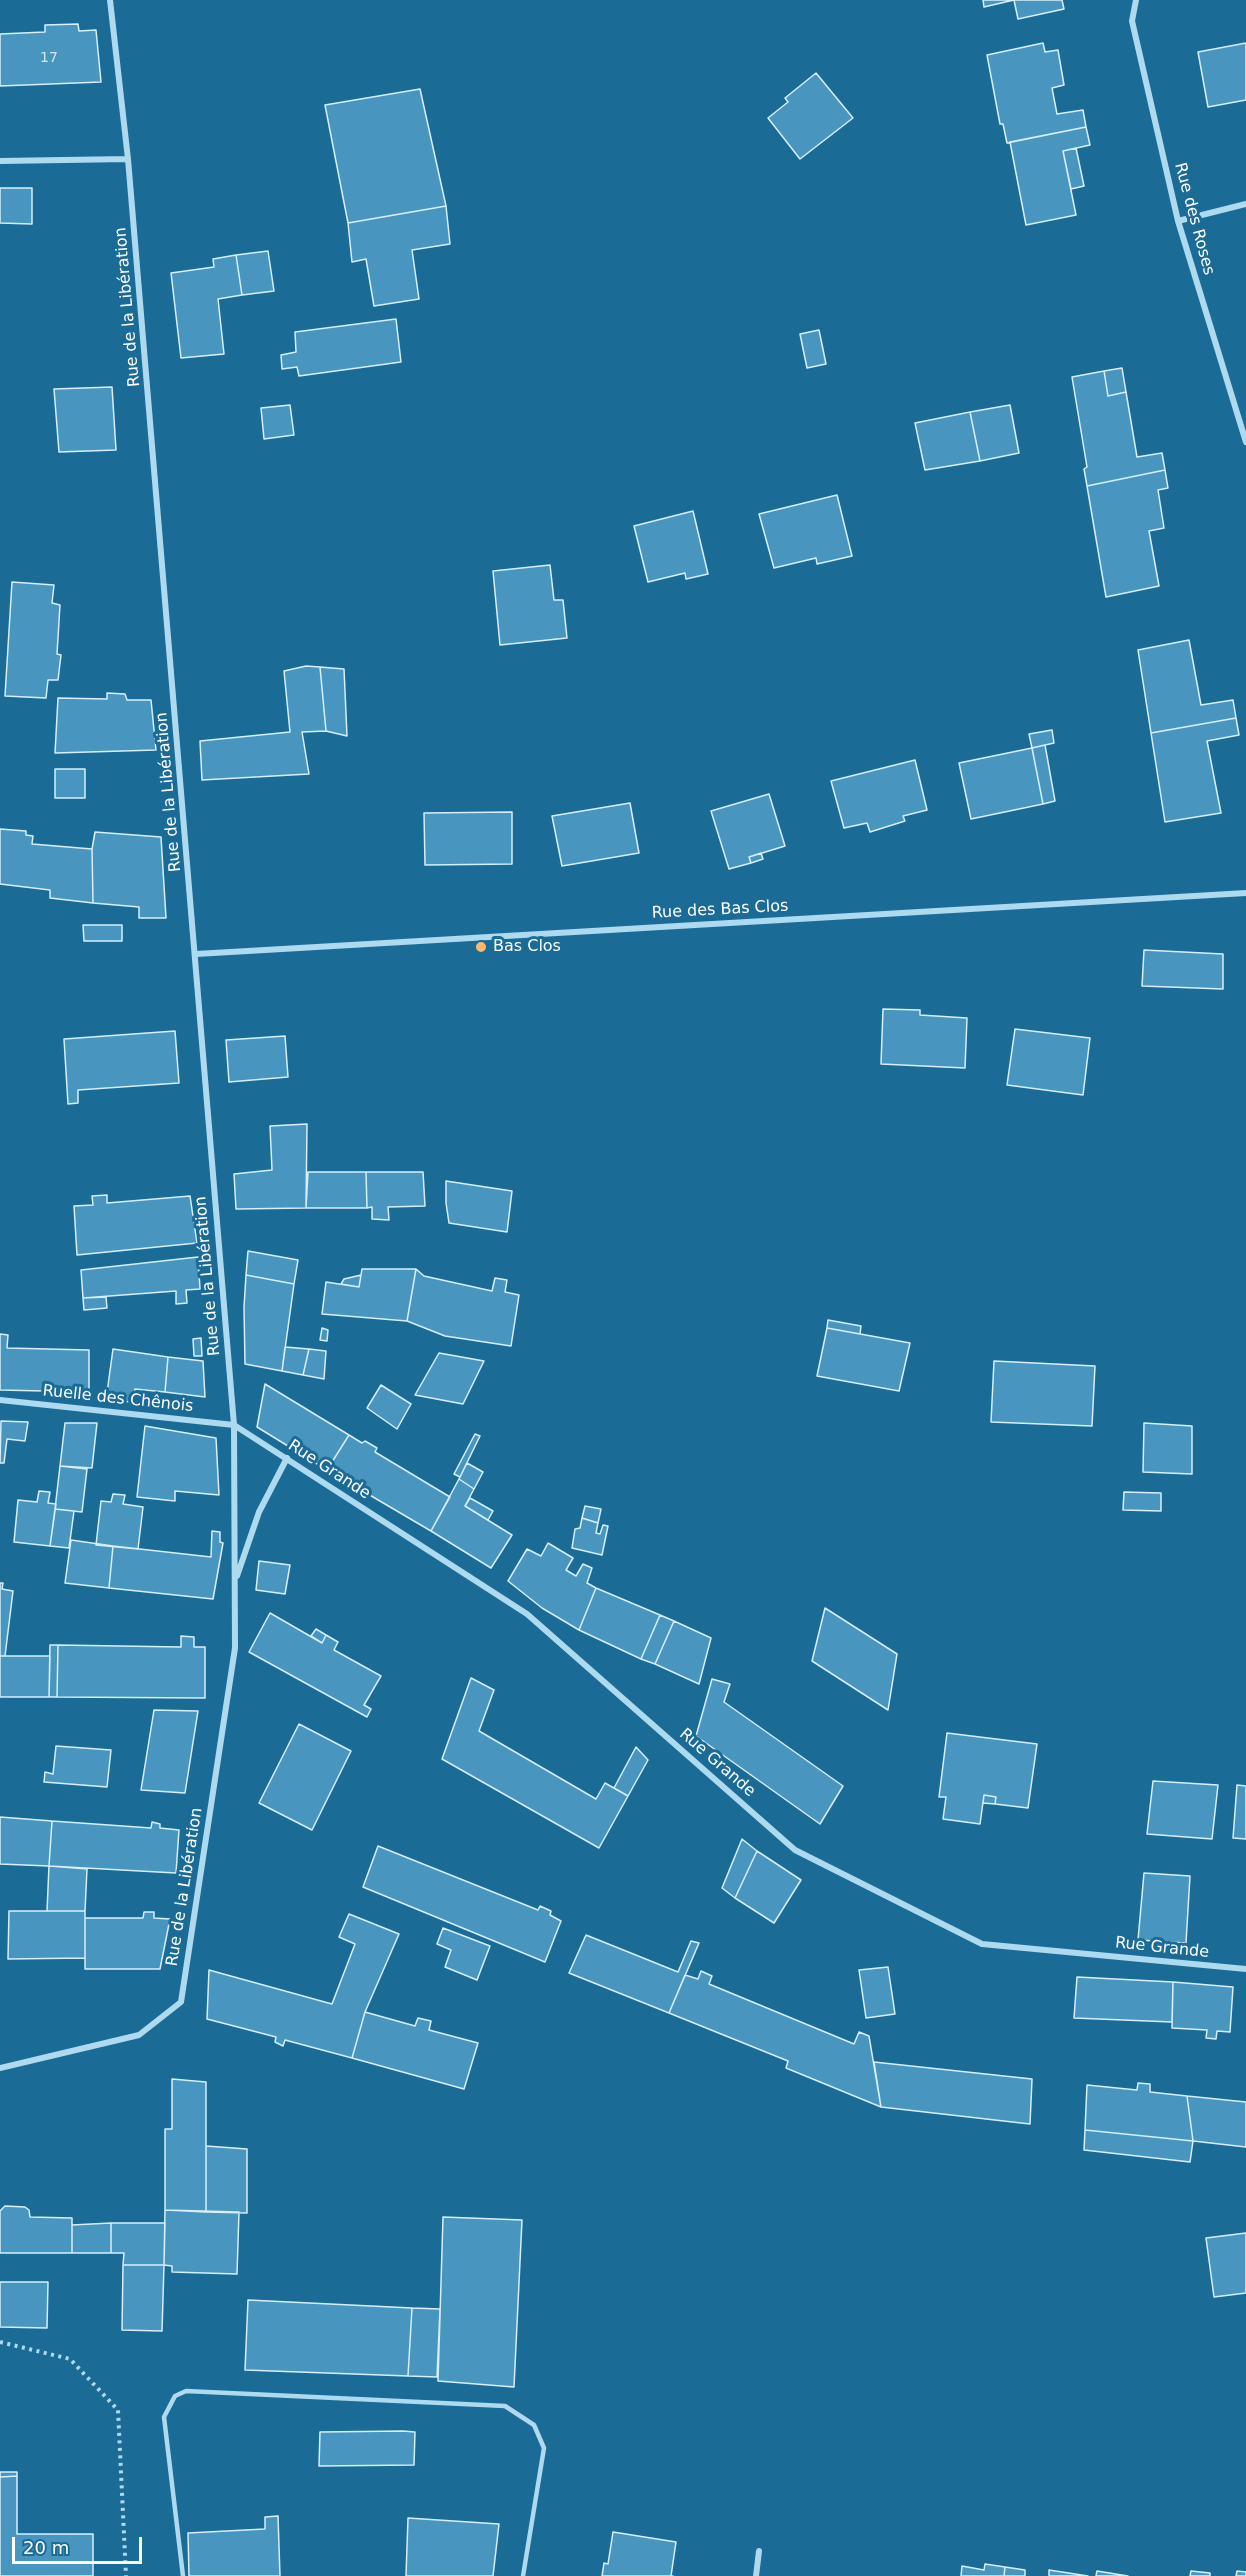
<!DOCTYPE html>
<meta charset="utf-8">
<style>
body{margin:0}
#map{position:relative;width:1246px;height:2576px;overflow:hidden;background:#1b6b97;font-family:"DejaVu Sans",sans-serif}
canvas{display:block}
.scale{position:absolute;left:12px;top:2537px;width:130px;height:27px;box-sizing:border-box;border:3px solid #fff;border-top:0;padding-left:8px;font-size:18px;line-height:21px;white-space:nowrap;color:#fff;-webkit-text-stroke:4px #1b6b97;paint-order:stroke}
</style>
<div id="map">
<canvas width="1246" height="2576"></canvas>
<div class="scale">20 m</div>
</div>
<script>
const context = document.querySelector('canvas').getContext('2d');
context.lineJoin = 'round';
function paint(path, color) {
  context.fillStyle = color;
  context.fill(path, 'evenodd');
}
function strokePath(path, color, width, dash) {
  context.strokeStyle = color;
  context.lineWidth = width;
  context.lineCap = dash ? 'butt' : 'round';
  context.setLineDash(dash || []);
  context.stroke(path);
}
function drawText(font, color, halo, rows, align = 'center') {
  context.font = font + ' "DejaVu Sans",sans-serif';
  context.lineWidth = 6;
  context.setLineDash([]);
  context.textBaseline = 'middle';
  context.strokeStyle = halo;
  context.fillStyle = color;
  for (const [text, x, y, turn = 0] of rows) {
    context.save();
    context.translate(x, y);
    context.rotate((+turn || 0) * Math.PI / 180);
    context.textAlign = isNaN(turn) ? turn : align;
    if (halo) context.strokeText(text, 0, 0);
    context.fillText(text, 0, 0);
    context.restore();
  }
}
const building = new Path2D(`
 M983,0H1014L984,7Z
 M1014,0H1062L1064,9L1018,19Z
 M78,24L79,31L96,30L101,82L0,86V34L45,32V25Z
 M1043,43L1045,52L1058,50L1064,85L1052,88L1057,114L1083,110L1086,127L1007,143L1003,124H1000L987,55Z
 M1246,43V100L1208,107L1198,52Z
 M816,73L853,118L800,159L768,118L788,102L785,98Z
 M420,89L446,206L348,223L325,105Z
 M1086,127L1090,145L1063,151L1076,215L1026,225L1010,142Z
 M1076,148L1084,186L1071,189L1063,151Z
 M0,188H32V224L0,223Z
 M446,206L450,244L412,250L419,299L374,306L366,259L352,262L348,223Z
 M268,251L274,291L242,295L236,255Z
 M236,255L242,295L218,299L224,354L181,358L171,273L214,267L213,259Z
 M396,319L401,362L299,376L297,367L282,369L281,355L296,352L295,332Z
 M819,330L826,364L807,368L800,334Z
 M1122,368L1126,392L1108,396L1104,371Z
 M1104,371L1108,396L1126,392L1137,457L1162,453L1165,470L1087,486L1084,469L1087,467L1072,377Z
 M112,387L116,450L59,452L54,389Z
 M290,405L294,435L264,439L261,408Z
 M1010,405L1019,453L980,461L970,412Z
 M970,412L980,461L925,470L915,423Z
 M1165,470L1168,488L1158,490L1164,528L1149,531L1159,586L1106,597L1087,486Z
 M837,495L852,556L817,564L816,558L774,568L759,514Z
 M693,511L708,574L686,579L685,573L648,582L634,526Z
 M550,565L554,600H563L567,638L500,645L493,571Z
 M12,582L54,585L52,603L60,605L57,654L61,655L58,680H48L46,698L5,696Z
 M1189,640L1201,705L1233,700L1236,718L1151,733L1138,650Z
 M306,666L320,667L326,731L302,732L309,774L202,780L200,741L290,732L284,671Z
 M320,667L344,669L347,736L326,731Z
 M107,693L125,694L127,700H151L156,750L55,753L58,698L107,699Z
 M1236,718L1239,735L1207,741L1221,813L1165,822L1151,733Z
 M1052,730L1054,743L1032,748L1029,734Z
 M1045,745L1055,801L1043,804L1032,748Z
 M1032,748L1043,804L971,819L959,763Z
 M915,760L927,810L903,816L905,821L870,832L867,823L844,828L831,781Z
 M55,769H85V798H55Z
 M769,794L785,846L749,857L751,863L729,869L711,811Z
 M630,803L639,853L562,866L552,816Z
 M512,812V864L425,865L424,813Z
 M0,829L26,831V835L33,836L32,844L92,849L93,903L50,898V890L0,884Z
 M95,832L161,837L166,918H139V907L93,903L92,849Z
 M761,853L763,859L751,863L749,857Z
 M83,925H122V941H84Z
 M1144,950L1223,954V989L1142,986Z
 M883,1009L920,1010V1015L967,1018L965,1068L881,1064Z
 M1015,1029L1090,1038L1083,1095L1007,1085Z
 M175,1031L179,1083L78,1090V1103L68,1104L64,1039Z
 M285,1036L288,1077L229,1082L226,1040Z
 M307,1124L306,1208L236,1209L234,1174L272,1170L270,1126Z
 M308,1172H366L367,1208H306Z
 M366,1172H423L425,1206L388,1207L389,1220L372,1219V1207L367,1208Z
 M446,1181L512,1191L507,1232L449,1223L446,1203Z
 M107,1195V1203L190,1196L197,1243L77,1255L74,1206L93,1205L92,1196Z
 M248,1251L298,1260L294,1284L246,1275Z
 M198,1257L200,1289L186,1290L187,1303L176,1304V1291L83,1298L81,1270Z
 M362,1269H416L407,1321L322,1314L326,1282L359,1287Z
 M416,1269L424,1276L492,1291L495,1278L507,1280L505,1292L519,1295L511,1346L445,1336L407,1321Z
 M246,1275L294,1284L282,1371L245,1364L244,1307Z
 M361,1275L359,1287L341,1284L344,1279Z
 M106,1297L107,1308L84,1310L83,1298Z
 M828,1320L861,1326L860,1334L827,1328Z
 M322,1328L328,1330L327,1341L320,1340Z
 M827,1328L910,1343L899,1391L817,1376Z
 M0,1334L8,1335L7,1348L89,1350V1392L0,1390Z
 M201,1338L202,1356H194L193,1339Z
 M285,1347L309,1349L303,1375L282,1371Z
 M113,1349L168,1357L165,1392L135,1389L132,1402L106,1400Z
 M309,1349L326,1351L324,1379L303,1375Z
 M439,1353L484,1361L463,1404L415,1395Z
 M168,1357L203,1361L205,1397L165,1392Z
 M994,1361L1095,1366L1092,1426L991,1422Z
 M265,1384L349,1435L327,1470L257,1427Z
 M381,1385L411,1404L397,1429L367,1408Z
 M1,1421L28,1422L25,1441L7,1439L4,1463H0Z
 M65,1423H97L92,1468L60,1466Z
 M1144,1423L1192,1426V1474L1143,1472Z
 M145,1426L216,1438L219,1495L175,1491V1501L137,1497Z
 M475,1434L480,1436L460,1477L454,1474Z
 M349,1435L362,1443L365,1441L377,1448L375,1452L450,1497L431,1531L327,1470Z
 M467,1463L483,1472L474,1489L459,1479Z
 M60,1466L87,1469L82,1512L55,1509Z
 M459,1479L474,1489L465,1506L512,1535L491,1568L431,1531Z
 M39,1491L50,1492L48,1503L56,1504L50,1546L14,1542L18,1500L37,1502Z
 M1124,1492L1161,1493V1511L1123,1510Z
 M113,1494L125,1495L123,1504L143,1507L138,1549L96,1545L101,1501L111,1502Z
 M470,1498L493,1511L488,1520L465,1506Z
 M585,1506L601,1509L598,1523L582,1518Z
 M55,1509L74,1511L69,1548L50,1546Z
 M582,1518L598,1523L596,1533L600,1534L603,1525L608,1526L602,1555L572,1548L575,1529L580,1528Z
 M212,1531L220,1532V1542L223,1543L213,1599L109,1588L113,1546L211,1557Z
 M71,1540L113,1546L109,1588L65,1583Z
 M548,1543L573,1558L566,1570L576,1576L583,1564L592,1568L587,1583L596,1588L579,1630L542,1608L508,1581L527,1549L541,1556Z
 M259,1561L290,1565L285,1594L256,1590Z
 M0,1583H3L2,1589L13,1591L5,1656H0Z
 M596,1588L660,1615L641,1659L579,1630Z
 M825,1608L897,1654L888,1710L812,1661Z
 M270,1613L322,1643L326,1635L338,1642L334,1650L381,1676L364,1705L371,1709L367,1717L249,1652Z
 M660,1615L674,1621L655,1664L641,1659Z
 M674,1621L711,1638L699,1684L655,1664Z
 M316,1629L326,1635L322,1643L311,1636Z
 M181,1636L194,1637V1647H205V1698L57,1697L58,1645L181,1647Z
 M50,1645H58L57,1697H49Z
 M0,1656H50L49,1697H0Z
 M471,1678L494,1690L479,1731L596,1799L605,1783L628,1796L599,1848L442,1759Z
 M712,1679L730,1684L724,1702L843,1786L820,1824L696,1736Z
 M154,1710L198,1711L185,1793L141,1790Z
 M299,1724L351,1751L312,1830L259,1803Z
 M947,1733L1037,1744L1028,1808L995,1804L996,1797L984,1795L980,1824L943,1819L946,1797H939Z
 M56,1746L111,1750L107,1787L44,1782L45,1772L53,1774Z
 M636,1747L648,1760L628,1796L614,1788Z
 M1153,1781L1218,1785L1212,1839L1147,1834Z
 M1237,1785L1246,1786V1839L1233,1838Z
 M984,1795L996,1797L995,1804L983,1803Z
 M0,1817L52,1821L49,1866L0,1864Z
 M52,1821L151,1828L152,1822L160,1824V1828L179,1830L176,1873L49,1866Z
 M742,1839L757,1851L735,1898L722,1888Z
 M378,1846L538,1910L540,1906L551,1911L550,1915L561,1921L545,1962L363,1887Z
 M757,1851L801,1880L774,1923L735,1898Z
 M49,1866L87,1869L85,1911H47Z
 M1144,1873L1190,1876L1186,1943L1138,1940Z
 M9,1911H85V1958L8,1959Z
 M144,1912H154V1918L170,1919L160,1969H85V1918H143Z
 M349,1914L399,1934L365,2012L352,2058L285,2040L283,2046L275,2042L276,2037L207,2019L209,1970L332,2004L355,1944L339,1937Z
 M443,1928L490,1946L477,1980L445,1967L451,1950L437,1944Z
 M586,1935L678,1972L691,1941L699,1943L669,2013L569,1973Z
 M888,1967L895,2014L866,2018L859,1970Z
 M701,1971L712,1976L709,1984L854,2044L859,2032L869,2036L881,2107L786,2068L788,2061L669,2013L685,1975L698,1979Z
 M1077,1977L1173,1982L1172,2022L1074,2018Z
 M1173,1982L1233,1987L1230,2032L1217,2031L1216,2039L1206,2038L1207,2030L1172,2028Z
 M365,2012L415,2026L418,2018L431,2021L429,2030L478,2043L464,2089L352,2058Z
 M874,2062L1032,2079L1030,2124L881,2107Z
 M172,2079L206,2082V2212L165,2210V2129H172Z
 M1138,2083L1150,2084V2092L1187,2096L1193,2141L1085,2130L1087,2085L1137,2090Z
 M1187,2096L1246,2102V2147L1193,2141Z
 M1085,2130L1193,2141L1190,2162L1084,2150Z
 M206,2146L247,2149V2213L206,2212Z
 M5,2206L25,2207L29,2210L30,2217L72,2218V2253H0V2211Z
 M165,2210L239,2212L237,2274L172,2272V2266L164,2265Z
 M443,2217L522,2220L514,2387L438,2381Z
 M111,2223H165L164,2265H123L124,2253H111Z
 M111,2223V2253H72V2225Z
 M1246,2233V2293L1214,2297L1206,2238Z
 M123,2265H164L162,2331L122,2330Z
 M0,2282H48L47,2328L0,2327Z
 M248,2300L412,2308L408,2376L245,2370Z
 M412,2308L440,2309L437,2377L408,2376Z
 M403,2431L415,2432L414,2465L319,2466L320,2432Z
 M0,2472H17V2476L0,2477Z
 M17,2476V2534H93V2576H0V2477Z
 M278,2516L280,2576H189L188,2533L265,2529V2517Z
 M408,2518L499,2524L493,2576H406Z
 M613,2532L676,2542L671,2576H673H602L604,2563L608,2564Z
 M985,2564L1005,2567L1004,2576H961L962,2566L984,2570Z
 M1005,2567L1025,2570V2576H1004Z
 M1049,2570L1088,2576H1049Z
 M1097,2571L1128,2576H1096Z
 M1191,2571L1210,2573V2576H1190Z
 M1237,2571L1246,2572V2576H1236Z`);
const path = new Path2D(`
 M0,2342L70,2359L118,2410L126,2576`);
const lane = new Path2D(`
 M183,2576L164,2417L175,2396L186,2391L505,2406L534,2425L544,2448L523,2576`);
const street = new Path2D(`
 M1136,0L1132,21L1178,221L1246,442
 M0,161L128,159
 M1178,221L1246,204
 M196,954L1246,893
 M0,1400L234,1425L527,1614L795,1850L982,1944L1246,1969
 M237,1576L259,1512L287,1458
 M0,2068L139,2035L181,2002L235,1648L234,1425L128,159L110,0
 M756,2576L759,2551`);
const markers = [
 [481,947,6,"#ffb66e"]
];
const numberNames = [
 ["17",49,58]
];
const streetNames = [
 ["Rue des Roses",1194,219,75],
 ["Rue de la Libération",128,307,-95],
 ["Rue de la Libération",169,792,-95],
 ["Rue des Bas Clos",720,910,-3],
 ["Rue de la Libération",208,1276,-95],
 ["Ruelle des Chênois",118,1399,6],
 ["Rue Grande",329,1470,33],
 ["Rue Grande",717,1763,41],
 ["Rue de la Libération",185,1887,-81],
 ["Rue Grande",1162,1948,6]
];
const poiNames = [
 ["Bas Clos",493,947]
];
paint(building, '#4896bf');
strokePath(building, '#d5effb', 1.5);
strokePath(path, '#aedaf0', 4, [3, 4.5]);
strokePath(lane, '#aedaf0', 4.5);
strokePath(street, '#aedaf0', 6);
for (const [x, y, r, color] of markers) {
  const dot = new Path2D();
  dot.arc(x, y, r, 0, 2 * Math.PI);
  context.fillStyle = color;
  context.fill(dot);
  strokePath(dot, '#1b6b97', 2);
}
drawText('14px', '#d1e5ef', null, numberNames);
drawText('16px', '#fff', '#1b6b97', streetNames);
drawText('16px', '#fff', '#1b6b97', poiNames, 'left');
</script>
